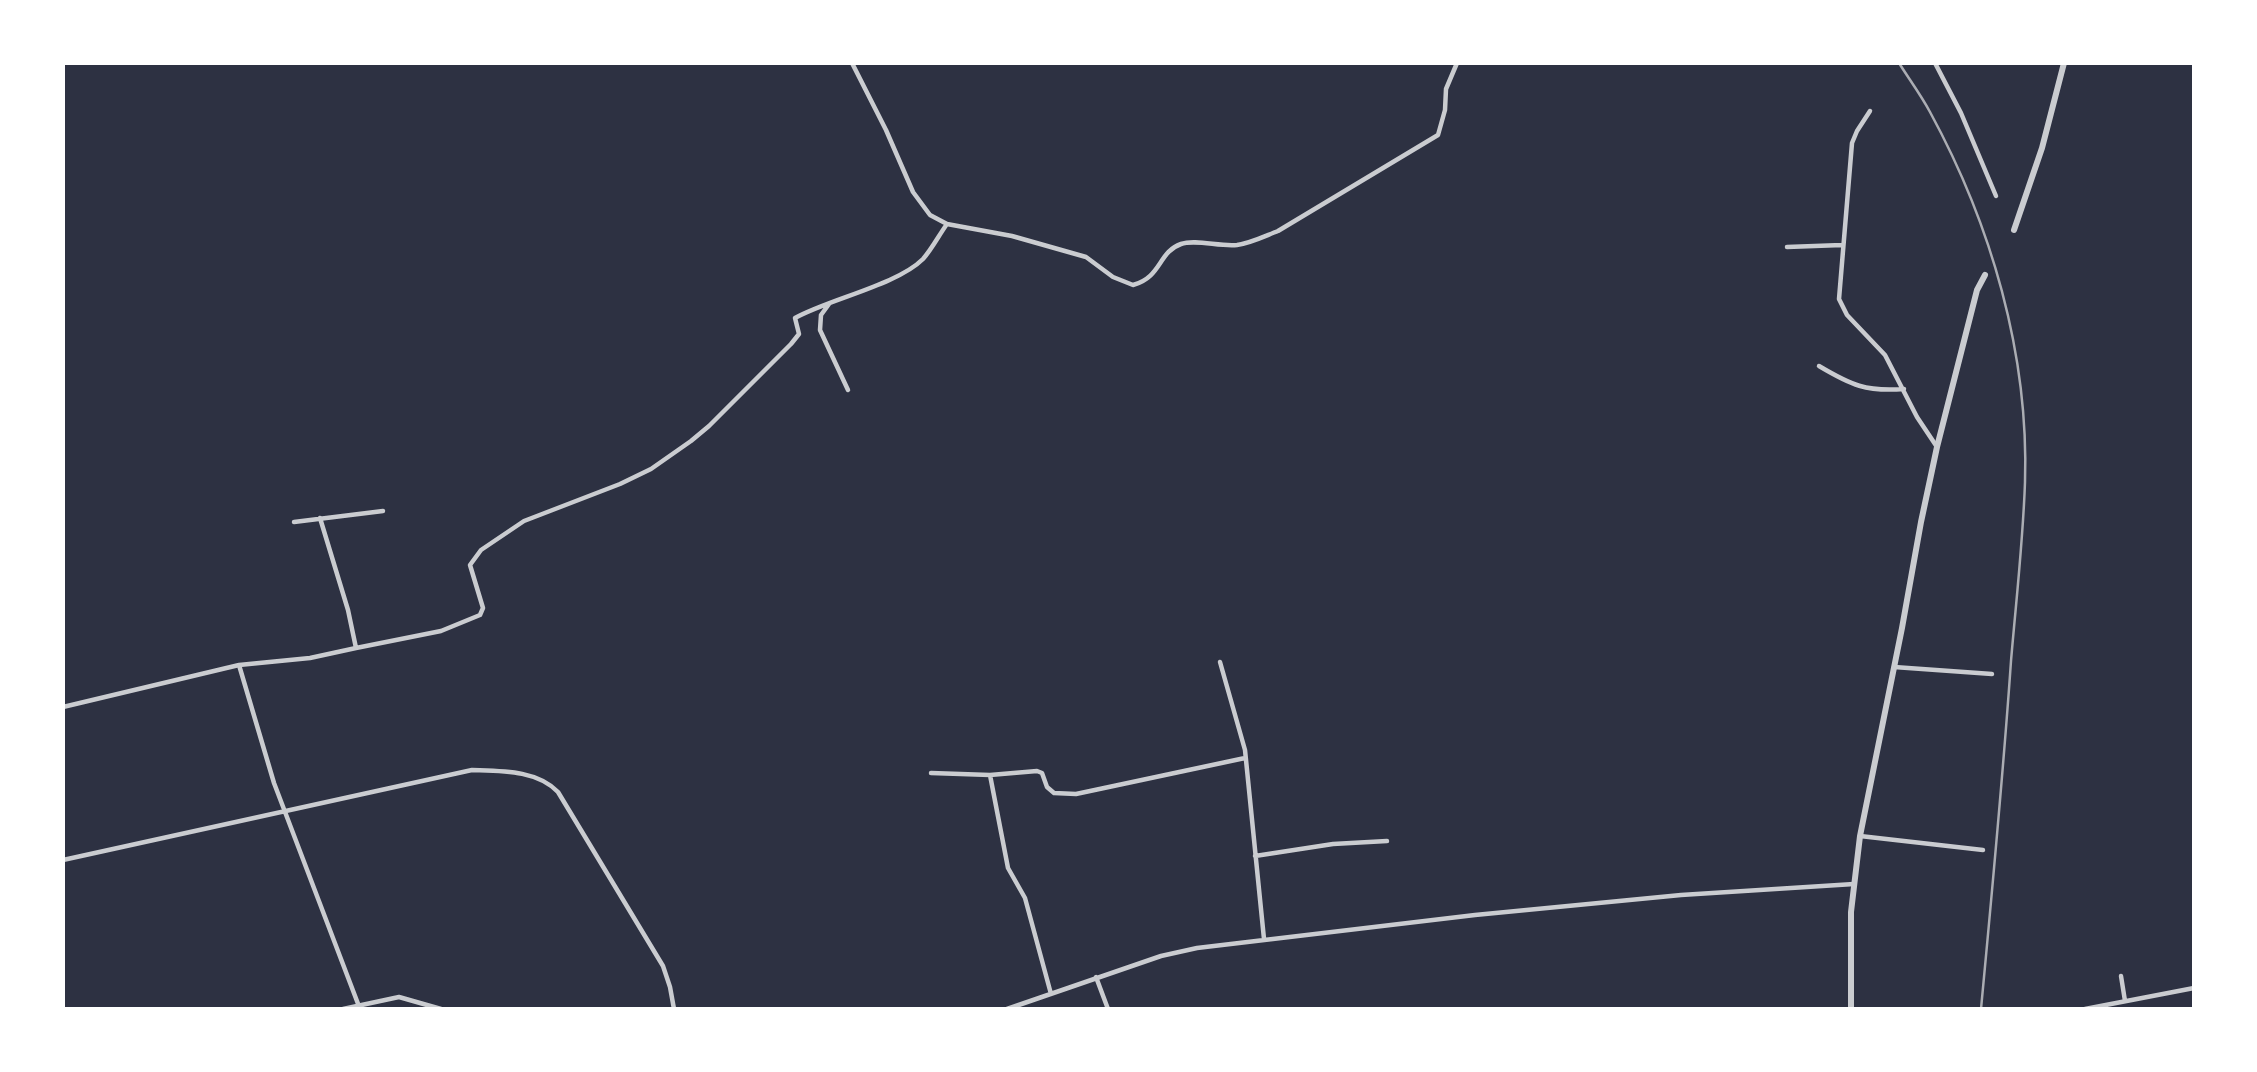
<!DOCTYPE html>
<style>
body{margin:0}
#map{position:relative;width:2257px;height:1072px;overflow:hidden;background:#2d3142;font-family:"Archivo Narrow",sans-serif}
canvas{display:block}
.frame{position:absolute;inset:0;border:65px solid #fff;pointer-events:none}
</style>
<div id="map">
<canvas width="2257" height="1072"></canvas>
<div class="frame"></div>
</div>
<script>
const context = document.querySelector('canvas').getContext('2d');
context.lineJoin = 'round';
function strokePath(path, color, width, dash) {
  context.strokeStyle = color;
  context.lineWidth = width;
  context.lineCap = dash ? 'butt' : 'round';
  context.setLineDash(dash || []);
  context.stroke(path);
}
const minor = new Path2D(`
 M852,63L886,130L913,192L930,215L947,224L1012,236L1086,257L1113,277L1133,285C1162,277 1158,252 1181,244C1196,239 1220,247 1237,245C1251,243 1265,236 1278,231L1438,135L1445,110L1446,89L1457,63
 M1935,63L1961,113L1996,196
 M1870,111L1857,131L1852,143L1839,299L1847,315L1885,355L1917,417L1937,447
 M1787,247L1842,245
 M829,304L821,315L820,330L848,390
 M1819,366C1851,385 1866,392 1904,389
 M294,522L383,511
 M356,648L441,631L480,615L483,608L470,565L481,550L524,521L620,484L651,469L691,441L709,426L791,344L799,334L795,318C829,299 897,285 923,259C932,249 939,235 947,224
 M1220,662L1245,750L1264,939
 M239,665L274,783L360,1009
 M1894,667L1992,674
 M63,707L239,665L310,658L356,648L348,610L320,518
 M931,773L990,775L1037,771L1042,773L1047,787L1054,793L1076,794L1245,758
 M990,775L1008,868L1025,898L1051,994
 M1860,836L1983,850
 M1255,856L1333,844L1387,841
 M63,860L472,770C502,771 537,770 558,792L663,966L670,987L674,1009
 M2121,976L2125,1001
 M1096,977L1108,1009
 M343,1009L399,997L441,1009
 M1007,1009L1161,956L1197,948L1475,915L1681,895L1854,884
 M2085,1009L2194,988`);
const tertiary = new Path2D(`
 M2014,230L2042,148L2064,63
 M1851,1009V912L1860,836L1902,628L1921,522L1937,447L1977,290L1985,275`);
const rail = new Path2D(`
 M1899,63C1909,79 1921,95 1930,112C1991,224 2029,354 2025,482C2023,542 2016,602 2011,661C2003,777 1992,893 1981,1009`);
strokePath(minor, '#caccd0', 4.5);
strokePath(tertiary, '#caccd0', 6);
strokePath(rail, '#abadb3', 2.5);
</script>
